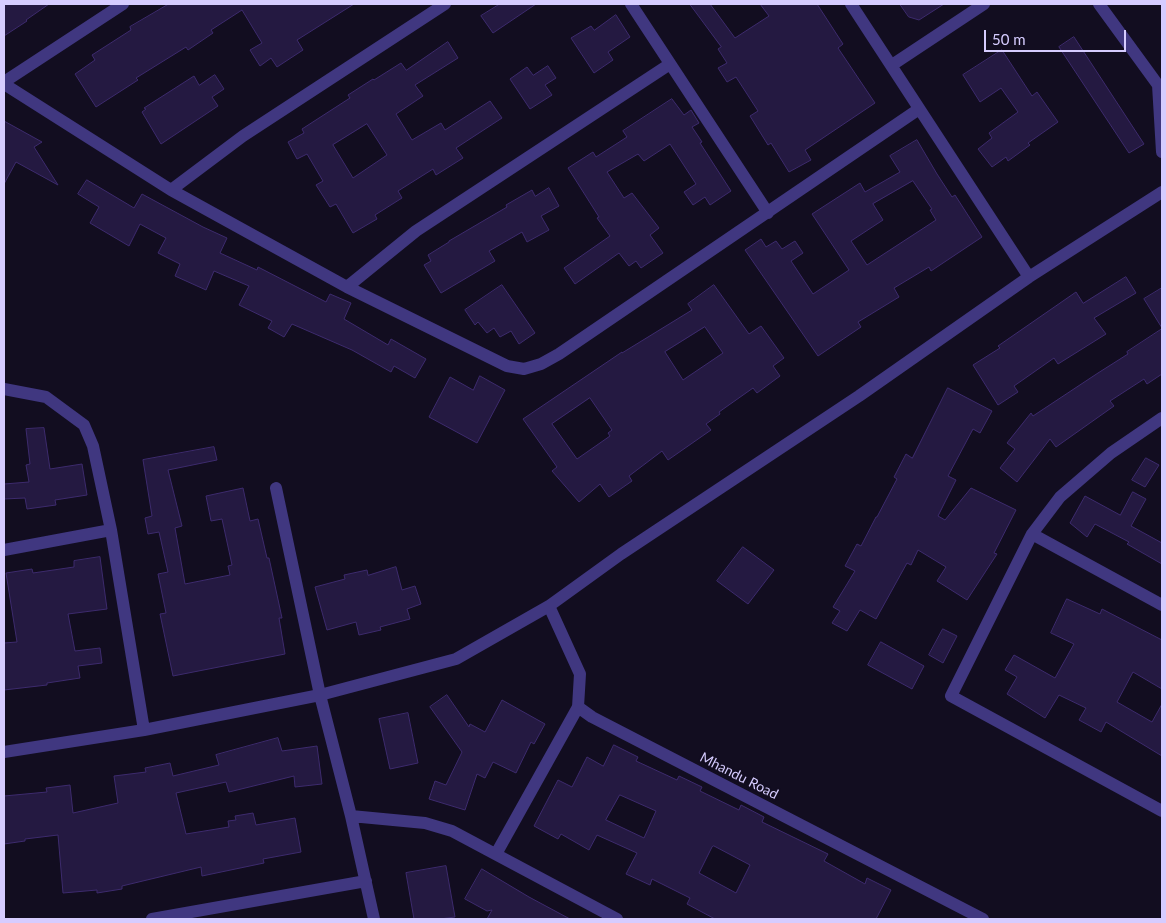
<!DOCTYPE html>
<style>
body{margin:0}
#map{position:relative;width:1166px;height:923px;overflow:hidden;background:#120d20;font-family:Lato,sans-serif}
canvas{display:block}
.frame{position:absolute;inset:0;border:5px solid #d6ccff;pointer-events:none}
.scale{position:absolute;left:984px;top:30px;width:142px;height:22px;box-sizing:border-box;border:2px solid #d6ccff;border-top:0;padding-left:6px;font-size:15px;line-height:18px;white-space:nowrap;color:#d6ccff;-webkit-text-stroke:4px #120d20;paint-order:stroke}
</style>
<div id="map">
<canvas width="1166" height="923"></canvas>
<div class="frame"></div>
<div class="scale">50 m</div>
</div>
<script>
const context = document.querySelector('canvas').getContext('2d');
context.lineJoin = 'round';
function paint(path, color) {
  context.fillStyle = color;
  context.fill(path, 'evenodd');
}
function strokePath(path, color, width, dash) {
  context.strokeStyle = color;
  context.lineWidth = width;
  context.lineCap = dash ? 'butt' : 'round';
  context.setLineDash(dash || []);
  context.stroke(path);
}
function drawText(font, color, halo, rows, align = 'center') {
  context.font = font + ' Lato,sans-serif';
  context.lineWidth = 4;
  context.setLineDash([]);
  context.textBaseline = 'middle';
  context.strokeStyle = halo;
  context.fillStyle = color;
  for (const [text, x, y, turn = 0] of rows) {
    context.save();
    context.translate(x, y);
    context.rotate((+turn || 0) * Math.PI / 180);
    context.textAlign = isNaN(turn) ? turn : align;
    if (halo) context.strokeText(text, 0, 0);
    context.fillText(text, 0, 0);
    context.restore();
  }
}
const building = new Path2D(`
 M4,4H49L26,20L27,21L4,36Z
 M169,4H354L297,40L303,50L277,67L271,58L260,66L250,50L262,43L242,10L211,30L213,33L188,50L186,47L136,78L138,80L96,107L75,74L95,60L92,55L131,30L130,27Z
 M500,4H536L493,33L481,16Z
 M690,4H710L735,38L769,16L760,4H817L843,44L838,48L875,103L805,150L811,160L789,172L771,143L768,145L750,116L758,111L736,77L727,82L718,68L727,63L718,49L721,47Z
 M900,4H944L919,20L909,17Z
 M616,15L630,37L608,52L613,60L594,73L571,38L591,26L594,30Z
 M1074,37L1144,144L1129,153L1059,47Z
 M448,42L458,58L415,85L423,96L396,114L412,140L441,123L445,130L490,101L502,118L456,148L463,158L436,175L433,169L398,191L402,198L375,215L377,219L353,233L336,204L330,207L316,185L323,181L307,154L297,159L288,142L304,133L302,129L350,98L348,95L373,79L374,80L401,63L406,70ZM367,124L387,155L353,178L333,145Z
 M1002,50L1032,96L1037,92L1058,122L1028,143L1030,145L1008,161L1006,157L992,167L978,149L992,138L989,133L1018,112L1001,88L980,102L963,75Z
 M548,66L556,78L545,85L552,95L530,109L510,79L527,67L533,75Z
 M215,75L224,89L212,97L218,106L161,144L142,112L146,109L144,108L194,76L199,85Z
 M672,99L684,115L691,110L699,123L692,127L702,142L700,143L731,191L710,205L705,197L693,205L684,192L696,184L670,144L644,161L638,154L607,172L624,198L632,193L659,228L650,235L663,253L641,268L636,261L629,266L619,253L575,284L564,268L610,236L597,218L599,217L568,168L593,152L596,157L627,137L623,131Z
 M4,121L42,142L34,147L58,185L16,162L4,184Z
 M917,140L937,174L952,197L955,195L982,237L931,271L929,267L894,288L899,297L858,322L861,327L818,356L745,250L761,239L766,247L776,241L782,249L795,241L803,253L791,261L813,294L849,270L812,214L860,183L865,192L900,172L890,156ZM913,181L932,209L930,210L936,220L867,265L851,241L883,220L873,204Z
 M87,180L134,208L142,194L203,227L227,238L220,253L257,270L258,267L326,302L330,294L351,303L344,319L388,345L391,339L426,359L415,378L394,366L391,372L352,350L292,324L284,337L268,328L272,321L239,305L249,286L214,271L206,290L175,276L180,264L158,253L166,238L140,224L129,246L90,223L99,207L78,194Z
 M549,188L559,206L541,216L549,230L527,242L522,232L489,251L495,261L441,293L424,265L431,261L428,255L449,242V241L507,207L506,205L532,190L535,196Z
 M1126,277L1136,293L1094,318L1106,334L1058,364L1054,358L1014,386L1018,392L998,405L973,365L1000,348L998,346L1076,292L1083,303Z
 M502,285L535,333L519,344L511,331L500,337L494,328L487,333L478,322L475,325L465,310Z
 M714,285L749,334L761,326L784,358L773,366L780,376L757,393L753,388L719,412L720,414L706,424L711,430L668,460L662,451L629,476L632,481L609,497L600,484L579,502L552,471L557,467L523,419L622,352V353L692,310L688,304ZM705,327L723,353L683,380L665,352ZM590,398L612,430L608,433L610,436L577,459L552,424Z
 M1162,288V328L1144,299Z
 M1162,329V374L1147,384L1144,379L1110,401L1114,406L1056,447L1050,439L1017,482L1000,468L1015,449L1007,443L1031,413L1033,416L1098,373L1128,354L1127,352Z
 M480,376L505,390L477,443L429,417L450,377L473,390Z
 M948,388L992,411L980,433L973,429L948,476L956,480L938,516L945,520L971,488L1016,510L994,553L997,554L967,600L937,581L946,567L918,550L911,565L907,563L876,619L860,610L847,631L832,623L840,611L833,607L855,571L845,566L857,544L861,546L876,517H877L897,479L894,477L906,454L912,458Z
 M44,428L50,469L82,464L87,495L55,500L56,505L27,509L25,498L4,499V484L29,482L26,465L30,464L26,429Z
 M214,447L217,460L168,470L182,526L175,528L185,584L230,575L228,566L232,565L222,519L211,521L206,496L243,488L250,521L258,519L267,558H269L282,618H279L285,654L173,676L160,614L166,613L158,574L168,572L159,532L148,534L145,518L152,516L143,460Z
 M1146,458L1159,465L1145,487L1132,480Z
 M1133,492L1146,499L1131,526L1162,543V564L1127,544L1129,542L1095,524L1087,537L1070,523L1085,496L1120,515Z
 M743,547L774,570L748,604L717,581Z
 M100,557L107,609L68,614L75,651L100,648L102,663L78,666L80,678L47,683V685L4,690V643L17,642L6,573L32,569L33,573L74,567V561Z
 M396,567L402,590L415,586L421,604L407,609L410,619L380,627L381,630L359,635L356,622L327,630L315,587L345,579L344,575L367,570L368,575Z
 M1067,599L1100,614L1102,609L1162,640V689L1133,672L1117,702L1152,722L1162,704V756L1106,722L1101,732L1079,720L1086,708L1059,695L1045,718L1007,694L1017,677L1005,670L1014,655L1055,678L1074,644L1051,633Z
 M943,629L957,636L943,663L929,655Z
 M881,642L924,666L912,689L868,665Z
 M447,695L469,727L470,724L485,732L502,700L545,724L534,744L531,742L516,773L493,762L485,778L477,774L465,810L429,799L435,781L446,785L462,752L430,707Z
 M408,713L418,763L390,769L379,719Z
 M278,738L282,751L317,746L322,784L295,787L294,776L229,792L226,782L176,793L186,834L229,827L228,821L236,820L235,816L253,813L256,825L295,818L301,852L263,859L264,863L202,876L201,867L122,886V889L97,893V890L63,893L58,835L25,839V841L4,844V796L47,792L46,788L70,785L73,813L118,803L114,776L146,772L145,768L170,763L173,776L219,765L216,755Z
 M614,745L638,757L636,761L677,780L679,776L702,787L700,791L739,810L741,805L764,817L762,822L828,854L824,861L865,884L867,878L891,890L876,919H715L687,904L690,898L652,879L650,885L626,874L637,853L597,835L589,850L561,834L558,839L534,826L558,780L572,787L587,757L603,766ZM620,795L656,811L644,838L606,820ZM714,846L750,865L736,893L699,873L712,847Z
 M446,866L455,917L440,919H414L406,873Z
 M482,869L529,897L570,919H487L492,910L487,911L465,899Z`);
const minor = new Path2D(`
 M631,4L768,213
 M851,4L1029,277
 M1099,4L1158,85L1162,152
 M892,65L984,4
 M4,82L123,4
 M4,84L171,190L347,287L507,366L524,369L541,364L559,354L919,109
 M171,190L243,136L445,4
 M347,287L416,231L670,64
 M4,389L46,397L84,425L93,446L111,530L144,730
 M1162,418L1111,453L1060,497L1032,534L951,696L1162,811
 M276,488L320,695L351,816L374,919
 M1032,534L1162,605
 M4,550L111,530
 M549,606L580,674L578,707L592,717L983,919
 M4,752L144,730L320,695L456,659L549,606L621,554L859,396L1029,277L1162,192
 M351,816L425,823L452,831L617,919
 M496,854L578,707
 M152,919L366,881`);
const streetNames = [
 ["Mhandu Road",739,776,27]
];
paint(building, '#241941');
strokePath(building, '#3d2b6d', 1);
strokePath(minor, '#403780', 12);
drawText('14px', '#d6ccff', '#120d20', streetNames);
</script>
